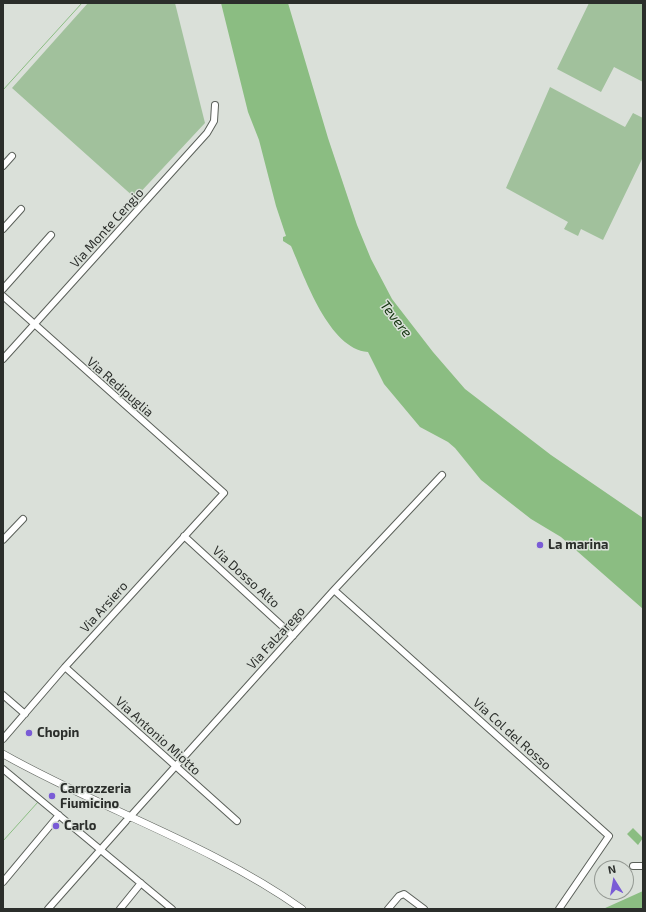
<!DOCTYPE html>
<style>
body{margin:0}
#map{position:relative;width:646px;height:912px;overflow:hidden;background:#dae0d9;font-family:"Exo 2",sans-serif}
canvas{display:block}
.frame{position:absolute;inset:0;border:4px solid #2b2e2b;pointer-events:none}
.north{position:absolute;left:594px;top:860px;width:40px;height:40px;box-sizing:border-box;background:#dae0d9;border:1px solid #949993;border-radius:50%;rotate:349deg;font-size:11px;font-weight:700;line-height:16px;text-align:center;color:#2b2e2b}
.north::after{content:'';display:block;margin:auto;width:14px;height:18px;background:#7a5cd6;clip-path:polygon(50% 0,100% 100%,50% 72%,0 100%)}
</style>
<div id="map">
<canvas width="646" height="912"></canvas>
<div class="frame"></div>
<div class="north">N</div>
</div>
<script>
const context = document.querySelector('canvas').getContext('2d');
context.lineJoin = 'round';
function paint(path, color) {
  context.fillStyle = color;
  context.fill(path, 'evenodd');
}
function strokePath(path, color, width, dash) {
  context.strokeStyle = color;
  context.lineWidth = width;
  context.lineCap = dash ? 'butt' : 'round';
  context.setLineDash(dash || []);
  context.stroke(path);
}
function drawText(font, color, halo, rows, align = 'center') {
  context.font = font + ' "Exo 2",sans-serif';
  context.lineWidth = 3;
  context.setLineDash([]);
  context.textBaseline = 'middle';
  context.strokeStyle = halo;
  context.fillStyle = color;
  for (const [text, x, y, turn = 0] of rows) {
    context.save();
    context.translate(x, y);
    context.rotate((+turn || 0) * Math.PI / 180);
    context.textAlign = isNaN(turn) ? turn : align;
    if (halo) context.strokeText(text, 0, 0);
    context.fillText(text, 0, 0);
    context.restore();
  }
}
const green = new Path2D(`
 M88,3H175L205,123L135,198L12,88Z
 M589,3H643V82L614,67L601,92L557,69Z
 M550,87L625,127L633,113L643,118V157L603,240L581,229L578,236L564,229L568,222L506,188Z`);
const water = new Path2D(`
 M221,3H288L328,138L357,225L371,259L392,299L433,352L465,389L551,455L643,518V609L561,537L531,519L481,480L455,448L448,442L420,427L384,384L368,352C329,349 305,278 291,246L283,241V237L286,236L276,206L259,140L248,112Z
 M633,828L643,838L638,845L627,834Z
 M643,891V909H603Z`);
const stream = new Path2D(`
 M3,90L82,3
 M3,841L38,802`);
const minor = new Path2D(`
 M3,166L12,156
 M3,229L21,209
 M3,289L51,235
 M3,296L224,493L65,667L3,739
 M3,359L207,133L214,121L215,105
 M184,536L293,636
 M3,540L23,519
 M334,590L609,836L559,909
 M65,667L237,821
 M3,695L25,714
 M3,769L172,909
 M129,818L334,590L442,475
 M633,866H643
 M3,882L59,815
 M48,909L126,821
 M120,909L141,883
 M388,909L399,896L404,894L424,909`);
const major = new Path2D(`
 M3,754C100,809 210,844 302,909`);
const markers = [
 [540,545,4,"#7a5cd6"],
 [29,733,4,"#7a5cd6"],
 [52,796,4,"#7a5cd6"],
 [56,826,4,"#7a5cd6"]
];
const streetNames = [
 ["Via Monte Cengio",107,228,-48],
 ["Via Redipuglia",120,387,41],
 ["Via Dosso Alto",246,577,42],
 ["Via Arsiero",104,607,-48],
 ["Via Falzarego",276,638,-48],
 ["Via Col del Rosso",512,734,42],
 ["Via Antonio Miotto",158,736,42]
];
const poiNames = [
 ["La marina",548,545],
 ["Chopin",37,733],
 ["Carrozzeria",60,789],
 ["Fiumicino",60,804],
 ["Carlo",64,826]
];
const waterNames = [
 ["Tevere",396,319,52]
];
paint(green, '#a1c19c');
paint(water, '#8bbd82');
strokePath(stream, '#8bbd82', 1);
strokePath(minor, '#5b605a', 8);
strokePath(major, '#5b605a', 8);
strokePath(minor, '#fff', 6);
strokePath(major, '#fff', 7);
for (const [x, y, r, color] of markers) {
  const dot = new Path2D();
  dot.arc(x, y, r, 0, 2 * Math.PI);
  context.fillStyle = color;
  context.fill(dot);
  strokePath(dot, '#dae0d9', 1.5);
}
drawText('13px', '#2b2e2b', '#dae0d9', streetNames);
drawText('bold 13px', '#2b2e2b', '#dae0d9', poiNames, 'left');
drawText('italic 14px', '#11330c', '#dae0d9', waterNames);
</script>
